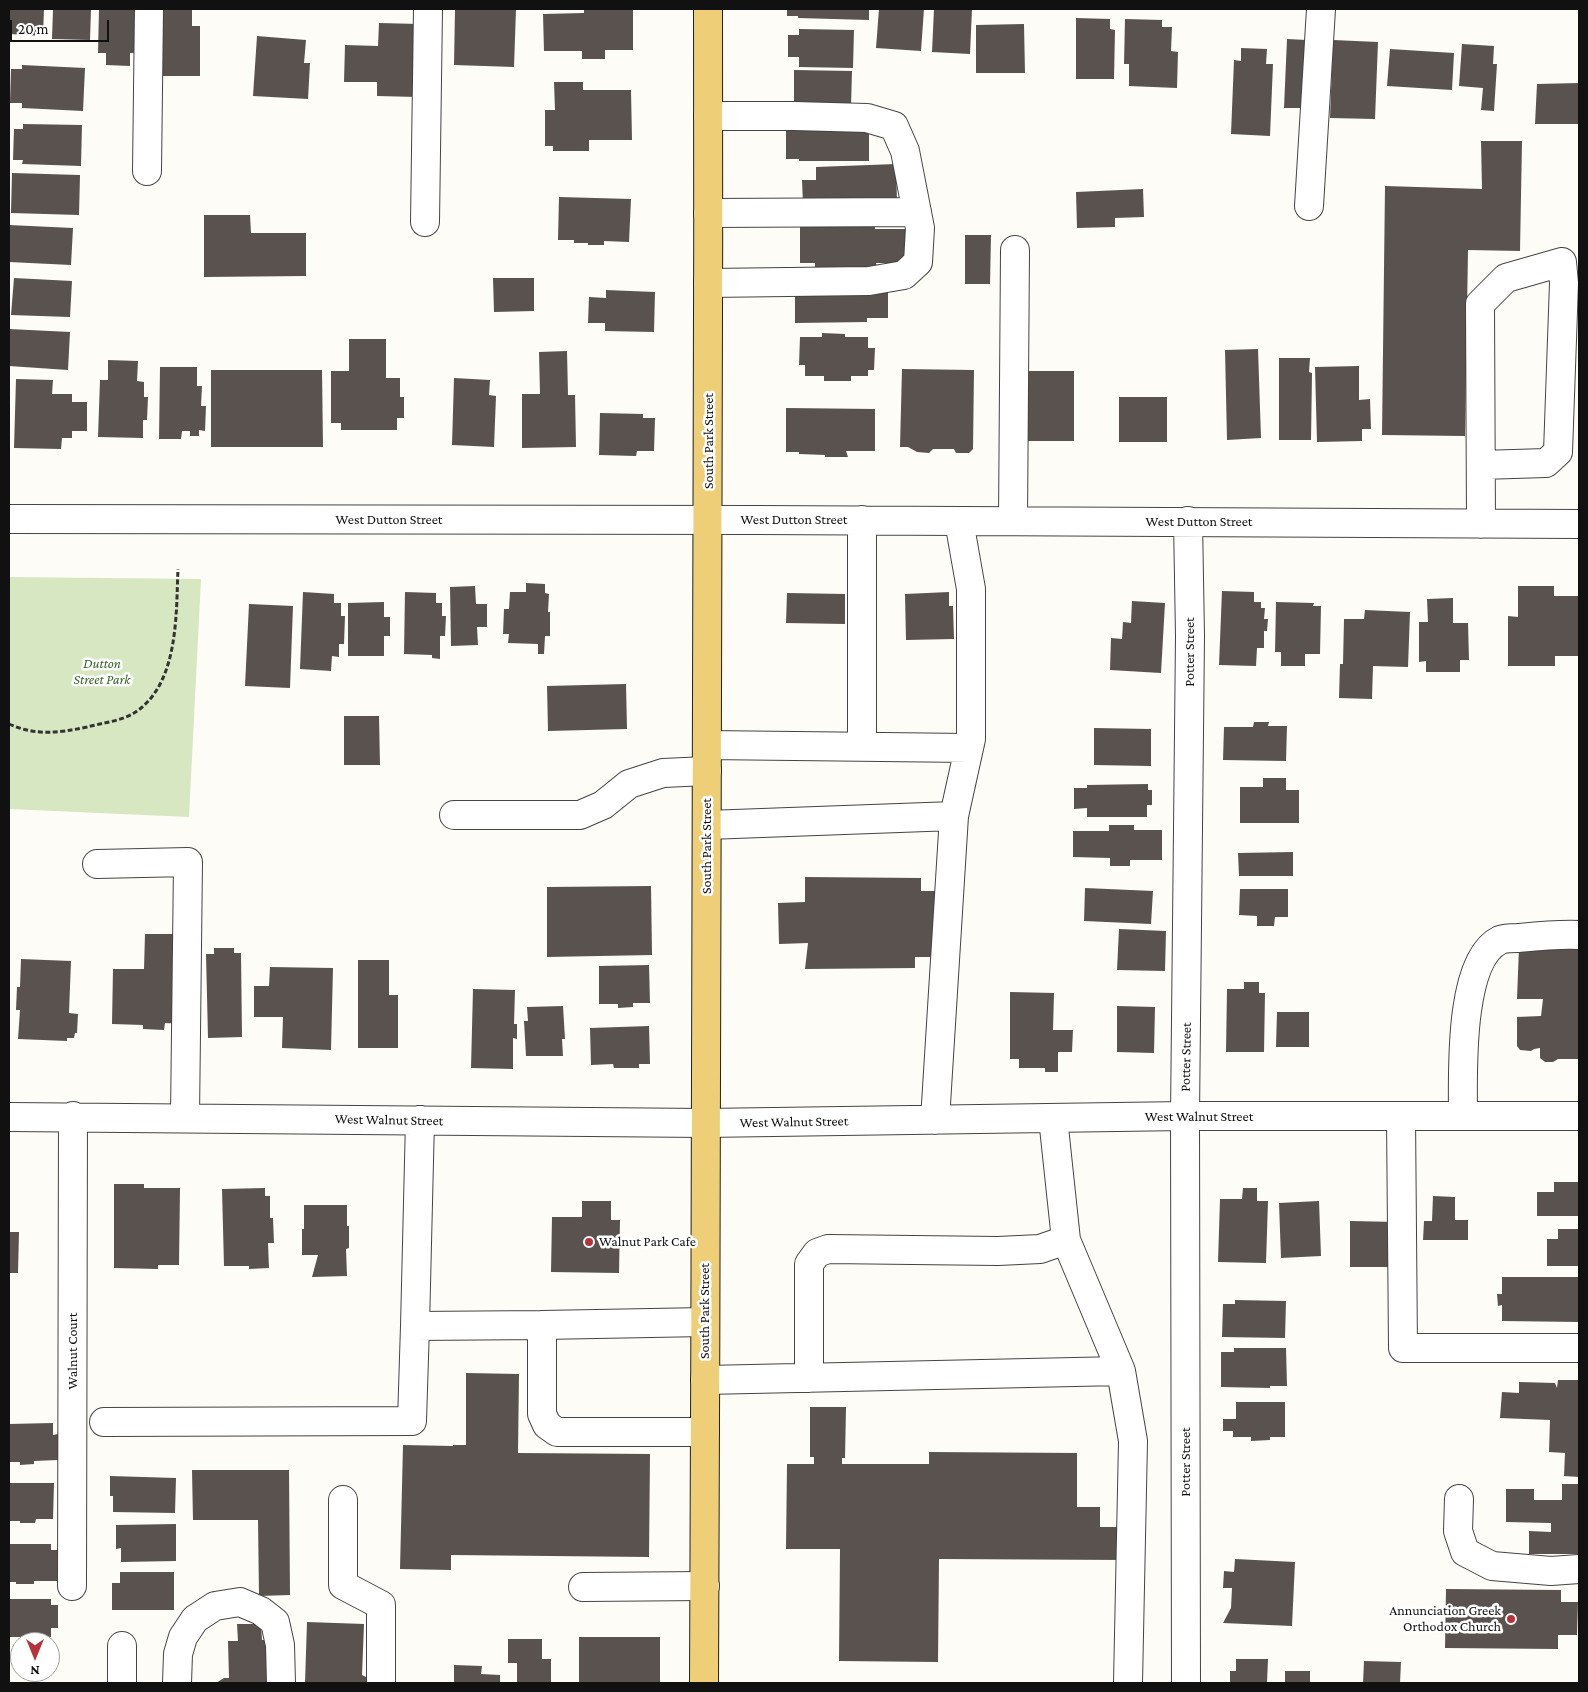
<!DOCTYPE html>
<style>
body{margin:0}
#map{position:relative;width:1588px;height:1692px;overflow:hidden;background:#fefcf6;font-family:"Crimson Pro",serif}
canvas{display:block}
.frame{position:absolute;inset:0;border:10px solid #111;pointer-events:none}
.north{position:absolute;left:10px;top:1632px;width:50px;height:50px;box-sizing:border-box;background:#fff;border:1px solid #a0a0a0;border-radius:50%;rotate:180deg;font-size:14px;font-weight:700;line-height:20px;text-align:center;color:#111}
.north::after{content:'';display:block;margin:auto;width:18px;height:22px;background:#b7333c;clip-path:polygon(50% 0,100% 100%,50% 72%,0 100%)}
.scale{position:absolute;left:10px;top:20px;width:99px;height:22px;box-sizing:border-box;border:2px solid #111;border-top:0;padding-left:6px;font-size:15px;line-height:18px;white-space:nowrap;color:#111;-webkit-text-stroke:4px #fff;paint-order:stroke}
</style>
<div id="map">
<canvas width="1588" height="1692"></canvas>
<div class="frame"></div>
<div class="north">N</div>
<div class="scale">20 m</div>
</div>
<script>
const context = document.querySelector('canvas').getContext('2d');
context.lineJoin = 'round';
function paint(path, color) {
  context.fillStyle = color;
  context.fill(path, 'evenodd');
}
function strokePath(path, color, width, dash) {
  context.strokeStyle = color;
  context.lineWidth = width;
  context.lineCap = dash ? 'butt' : 'round';
  context.setLineDash(dash || []);
  context.stroke(path);
}
function drawText(font, color, halo, rows, align = 'center') {
  context.font = font + ' "Crimson Pro",serif';
  context.lineWidth = 5;
  context.setLineDash([]);
  context.textBaseline = 'middle';
  context.strokeStyle = halo;
  context.fillStyle = color;
  for (const [text, x, y, turn = 0] of rows) {
    context.save();
    context.translate(x, y);
    context.rotate((+turn || 0) * Math.PI / 180);
    context.textAlign = isNaN(turn) ? turn : align;
    if (halo) context.strokeText(text, 0, 0);
    context.fillText(text, 0, 0);
    context.restore();
  }
}
const green = new Path2D(`
 M9,577L201,579L189,817L9,809Z`);
const building = new Path2D(`
 M9,9H44L43,36L9,34Z
 M53,9H91L90,40L52,39Z
 M99,9H135L134,53H130V66L106,65V53H98Z
 M156,9H192V26H200V76H161Z
 M455,9H516L514,67L454,65Z
 M584,9H633V50H605V59H582V51H544L543,14L584,13Z
 M787,9H869V20L798,18V16H787Z
 M879,9H924L921,51L876,48Z
 M934,9H972L970,54L932,52Z
 M1076,18L1110,19V29L1115,30L1114,79H1076Z
 M1125,19L1162,20V27H1172L1171,51L1178,52L1177,88L1129,86V64H1124Z
 M379,23L419,24L417,97L377,96V82H344L345,45L378,46Z
 M1024,24L1025,73H976V25Z
 M799,29L854,30L853,68L799,67V57H788V35H799Z
 M257,36L306,40L304,63H310L308,99L253,96Z
 M1287,39L1326,41L1301,108H1284Z
 M1333,40L1378,42L1375,119L1330,118Z
 M1462,44L1494,46L1493,64H1497L1494,111L1481,110L1483,88L1459,86Z
 M1241,48L1267,49L1266,64H1273L1270,136L1231,134L1234,60L1241,61Z
 M1390,49L1454,53L1452,90L1387,86Z
 M22,65L85,68L83,111L22,108V103H10L11,69H22Z
 M794,70L852,71L851,107H794Z
 M554,82H583V90H631L632,140H589V151H553V146H545V110H555Z
 M1579,83V124H1535L1537,84Z
 M869,119V161H799V159H786V122Z
 M23,124L82,125L81,166L22,164L23,160H13L14,129H23Z
 M1481,141H1522L1520,251L1468,250L1465,436L1382,435L1385,186L1482,189Z
 M896,164L897,201L803,204L802,180H816V167Z
 M12,173L80,175L79,215L11,213Z
 M1143,189L1144,217L1115,218V227L1077,228L1076,192Z
 M559,197L631,199L629,242L604,241V245H588V243H574V240H558Z
 M204,215H250L251,233H306V276L204,277Z
 M875,222V229H914L915,263H876L877,267L815,268V263H800V227Z
 M9,225L73,228L71,265L9,262Z
 M965,235H991L990,284H965Z
 M14,278L72,281L70,317L11,315Z
 M493,278H534V311L494,312Z
 M606,290L655,292L654,332L605,331V323H588L589,297L606,298Z
 M795,293H888V318H867V322L795,323Z
 M9,329L70,332L68,370L9,366Z
 M822,333L845,334V337H868V348H875L874,370H868V376H851V381H824V376H805V365H799L800,337H822Z
 M349,339H386V378H400V397H404V418H397V430H341V423H331V371H349Z
 M1258,349L1261,438L1227,440L1225,350Z
 M567,351L568,395H575L576,447L522,448V394H540L539,352Z
 M1279,358H1310L1309,372L1312,373L1311,440H1279Z
 M108,360L138,361L137,381L144,382V397H148L147,420H143V438L98,437L100,380H108Z
 M1359,366V400L1370,399L1371,429H1362V441L1317,442L1315,367Z
 M160,367H197V386H202L201,406H206L205,431L199,430V436H190V431H182L181,439H159Z
 M902,369L974,370L973,449L969,453H956L954,449H933L929,453L917,452L908,447H900Z
 M211,370H322L323,447H211Z
 M1019,371H1074V441H1019Z
 M454,378L490,380L489,395L496,396L494,447L452,445Z
 M16,379L53,380L52,394H72V402H87V431H72V438H62L61,449L14,448Z
 M1119,397H1167V442H1119Z
 M786,408L875,409V451H846L848,457H825V455L799,454V452H786Z
 M600,413L643,414V418H655L654,451H637L636,456L599,455Z
 M526,583L545,584V593L549,594L548,612H550V636H545L544,654H538V644L508,643L509,634H503L504,609H509L510,592H526Z
 M475,586L476,604H487V627H477L478,645L451,646L450,587Z
 M1518,586H1554V596H1579V656H1555V666H1508V616L1518,617Z
 M1222,591L1254,592V602H1261V608H1265L1264,619H1268L1267,631H1264V648H1257L1256,666L1219,665Z
 M303,592L334,594V603H341V616H345L344,644H339V657L332,656L331,671L300,669Z
 M405,592L436,593V603H442V616H446L445,636H440V659L432,658V655L404,654Z
 M949,592V606H953L954,639L906,640L905,594Z
 M787,593L845,594V624L786,623Z
 M1453,598V623H1468L1469,660H1460V672H1426V661L1419,662V622H1428L1427,599Z
 M1132,601L1165,603L1161,673L1110,670L1111,638L1122,639L1123,622L1131,623Z
 M384,602V617H390V636H384V656H348V603Z
 M1276,602L1314,603L1313,606H1321L1320,654H1305V666H1281V652H1275Z
 M249,604L293,606L290,688L245,686Z
 M1365,610L1410,612L1408,667L1373,666L1372,699L1339,698L1340,664H1343L1344,619H1364Z
 M626,684L627,729L548,731L547,686Z
 M344,716H379L380,765H344Z
 M1254,722H1269L1268,726H1287L1286,761L1223,760L1224,727H1253Z
 M1094,728L1151,729V766L1094,765Z
 M1263,778H1286V790H1299V823H1240V787H1263Z
 M1148,784V790H1152V805H1147V817H1087V808L1074,809V788H1087V785Z
 M1109,825H1134V830H1162V860H1130V866H1110V858L1073,857V831H1109Z
 M1293,852V876H1239L1238,853Z
 M805,877L921,878V891H939L940,957H915V968L805,969L808,943L779,944L778,903L805,902Z
 M651,886L652,955L547,957V887Z
 M1085,888L1153,891L1151,924L1084,921Z
 M1240,889H1288V917H1275L1274,926H1257V916L1239,915Z
 M1119,929L1166,931L1165,971L1117,970Z
 M145,934H186L184,1024L165,1023L164,1030L143,1029V1025L112,1024L113,969H144Z
 M1519,947H1579V1059H1558L1553,1062H1545L1540,1058V1048L1534,1049L1531,1051L1520,1050L1517,1046V1017L1541,1016L1543,999H1517Z
 M214,948H234V953H241L242,1037L208,1038L206,954H214Z
 M21,959L71,961L69,1013L78,1014L77,1033H75L74,1038H67V1041L18,1039L20,1010H16L17,987H20Z
 M358,960H389V995H398V1048H358Z
 M649,965L650,1003H633V1007L618,1008V1004H599V966Z
 M270,967L333,968L331,1050L282,1048L283,1017H254V986H269Z
 M1244,982H1259V993H1265L1264,1052H1226L1227,989H1244Z
 M473,989L515,990L514,1024H517V1039L513,1038V1069L471,1068Z
 M1010,992L1054,993L1053,1030H1073L1072,1052H1058V1072H1045V1068H1019V1059H1010Z
 M563,1006L565,1039H562L563,1056H526L524,1021H528L527,1007Z
 M1117,1006L1155,1007L1154,1053L1117,1052Z
 M1277,1012H1309V1047H1276Z
 M649,1026L650,1064H639V1068H614L613,1064L591,1065L590,1028Z
 M1554,1182H1579V1216H1537V1192H1554Z
 M114,1184H144V1188H180L179,1265H158V1269L114,1268Z
 M265,1188V1196H270V1218H273L274,1243H268L269,1268L249,1269V1266H224L222,1189Z
 M1243,1188H1257V1201H1268L1266,1263L1218,1262L1220,1199H1242Z
 M1433,1196L1455,1197V1220H1468V1240H1423L1424,1221H1432Z
 M582,1201H611V1220H620L619,1273L551,1272L552,1217H582Z
 M1319,1201L1321,1256L1281,1258L1279,1203Z
 M304,1205H347V1226H349V1248L346,1249L347,1276L312,1277L318,1255H302V1229H304Z
 M1350,1221L1398,1222V1267H1350Z
 M1558,1229H1579V1266H1547V1239H1558Z
 M9,1232H19L18,1273H9Z
 M1502,1277H1579V1322L1502,1321V1305L1498,1306L1497,1294H1502Z
 M1235,1300L1286,1301L1285,1338L1222,1337L1223,1304H1235Z
 M1234,1348H1286L1287,1386H1270V1388L1221,1387V1352H1234Z
 M466,1373L519,1374L518,1453L650,1454L649,1557L451,1555V1570L400,1569L403,1445L453,1446V1445H466Z
 M1558,1380H1579V1477L1564,1476L1565,1453L1549,1452L1550,1420L1500,1418L1502,1392L1519,1393V1382L1555,1383L1557,1388Z
 M1236,1402H1285V1437H1270V1440L1251,1441V1437H1233V1431H1223V1419H1236Z
 M810,1407H846L845,1458H842V1464H929V1452L1077,1453V1507H1100V1527H1128L1127,1560L939,1559L938,1662L839,1661L840,1549H786L787,1464H814V1457H810Z
 M53,1423V1435L58,1434V1460L34,1461V1464L20,1465V1462H9V1424Z
 M192,1470H289L290,1595L259,1596L258,1520H193Z
 M110,1476L176,1478L175,1513L113,1512V1496H110Z
 M9,1483H54L53,1519H36L35,1523H20V1521H9Z
 M1562,1484H1579V1554H1529V1531L1551,1532V1523L1506,1522V1489H1534V1500H1562Z
 M176,1524V1561L121,1562V1548L116,1549V1525Z
 M9,1544H51V1550H58V1581H34V1584H16V1582H9Z
 M1235,1559L1295,1562L1292,1626L1223,1623L1231,1608L1232,1588H1223L1224,1571L1234,1572Z
 M120,1572H174V1610H112V1583H120Z
 M1446,1589L1561,1590V1602H1578L1577,1635H1558V1649L1445,1648Z
 M9,1599H51V1605H58V1628H51V1637H9Z
 M307,1622L364,1624L362,1675L366,1677V1683H305Z
 M237,1624H261L262,1640H271L281,1683H216L224,1678H229L228,1641H238Z
 M579,1637H660V1683H579Z
 M508,1639H542V1659H551V1683H517V1663H508Z
 M1236,1659H1268L1267,1683H1230V1671H1236Z
 M1364,1661L1401,1662L1400,1683H1363Z
 M454,1665L482,1666L481,1674L500,1675V1683H454Z
 M1285,1671H1310V1683H1285Z`);
const path = new Path2D(`
 M9,724C36,736 58,733 87,727C102,723 121,721 134,713C179,685 176,614 178,569`);
const minor = new Path2D(`
 M708,116H794L867,118L894,126L905,151L920,228L918,262L904,275L869,281L708,283
 M147,171L149,9
 M1309,206L1321,9
 M708,213L917,212
 M425,222L428,9
 M1481,465L1546,463L1558,452L1564,283L1562,262L1506,278L1480,304L1481,524
 M9,519L756,520L1579,524
 M862,520V746
 M1013,521L1015,250
 M707,745L969,748
 M454,815H580L603,805L629,784L663,773L707,771
 M707,825L954,816
 M97,864L188,862L185,1117
 M1401,1116L1403,1348H1579
 M1463,1116C1463,1076 1458,960 1500,940C1505,938 1513,938 1518,938C1539,936 1559,934 1579,935
 M9,1117L705,1123L1185,1116H1579
 M1053,1118L1066,1240L1121,1371
 M935,1120L954,816L971,739V589L959,521
 M705,1322L542,1325V1414L547,1425L557,1432H705
 M415,1326L420,1120
 M809,1378V1264L817,1253L828,1249L998,1251L1040,1249L1066,1240
 M705,1380L1121,1371L1133,1441L1128,1683
 M104,1422L412,1421L415,1326L542,1325
 M1459,1499L1458,1531L1465,1552L1492,1566L1551,1571L1579,1569
 M343,1500V1585L381,1605V1683
 M72,1586L73,1116
 M583,1587L705,1586
 M122,1683V1646
 M177,1683L178,1654L183,1637L195,1619L215,1606L240,1602L261,1611L275,1622L280,1645L281,1683
 M1186,1683L1185,1116L1190,636L1188,521`);
const major = new Path2D(`
 M704,1683C706,1125 709,567 708,9`);
const markers = [
 [589,1242,5,"#b7333c"],
 [1511,1619,5,"#b7333c"]
];
const streetNames = [
 ["South Park Street",709,441,-90],
 ["West Dutton Street",389,520],
 ["West Dutton Street",794,520],
 ["West Dutton Street",1199,522],
 ["Potter Street",1190,652,-90],
 ["South Park Street",707,846,-90],
 ["Potter Street",1186,1057,-89],
 ["West Walnut Street",1199,1117],
 ["West Walnut Street",389,1120,1],
 ["West Walnut Street",794,1122,-1],
 ["South Park Street",705,1311,-90],
 ["Walnut Court",73,1351,-90],
 ["Potter Street",1186,1462,-90]
];
const parkNames = [
 ["Dutton",102,664],
 ["Street Park",102,680]
];
const poiNames = [
 ["Walnut Park Cafe",599,1242],
 ["Annunciation Greek",1501,1611,"right"],
 ["Orthodox Church",1501,1627,"right"]
];
paint(green, '#d6e7c1');
paint(building, '#59524e');
strokePath(minor, '#444', 30);
strokePath(major, '#222', 30);
strokePath(path, '#333', 3, [5, 2.5]);
strokePath(minor, '#fff', 28);
strokePath(major, '#eece76', 28);
for (const [x, y, r, color] of markers) {
  const dot = new Path2D();
  dot.arc(x, y, r, 0, 2 * Math.PI);
  context.fillStyle = color;
  context.fill(dot);
  strokePath(dot, '#fff', 2);
}
drawText('14px', '#111', '#fff', streetNames);
drawText('italic 14px', '#346525', '#fff', parkNames);
drawText('14px', '#111', '#fff', poiNames, 'left');
</script>
